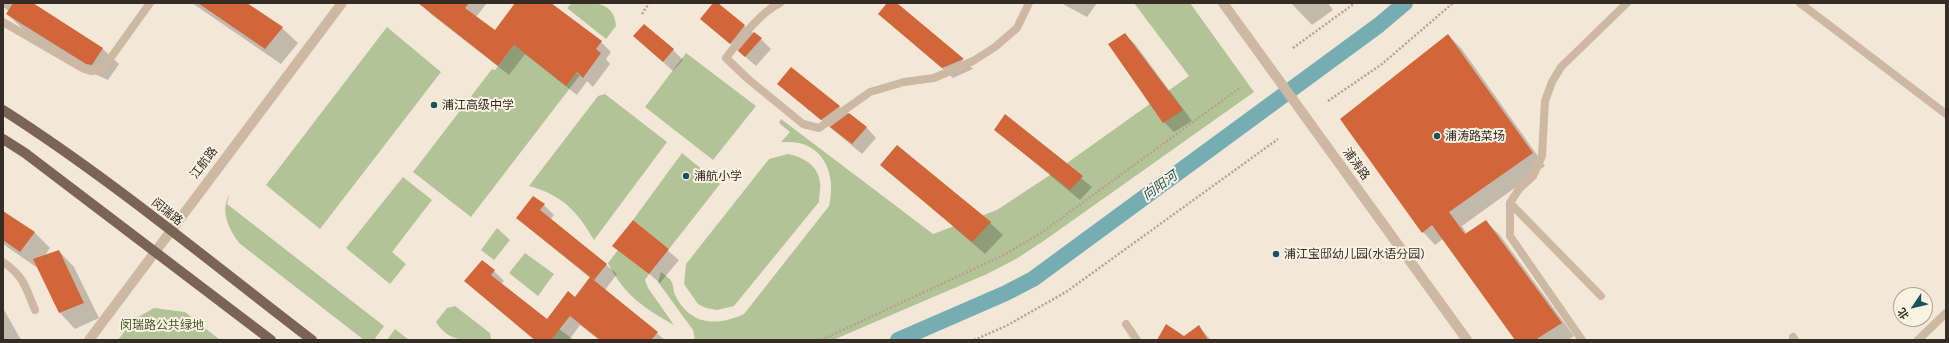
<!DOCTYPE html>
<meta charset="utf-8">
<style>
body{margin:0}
#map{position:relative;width:1949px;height:343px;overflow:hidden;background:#f3e8d8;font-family:Figtree,"Noto Sans SC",sans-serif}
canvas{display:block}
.frame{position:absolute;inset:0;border:4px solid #362c26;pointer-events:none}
.north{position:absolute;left:1893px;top:287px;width:40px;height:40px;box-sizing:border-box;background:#fbf2e4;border:1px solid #aca398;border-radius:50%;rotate:235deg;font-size:11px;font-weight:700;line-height:16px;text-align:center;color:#362c26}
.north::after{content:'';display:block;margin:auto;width:14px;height:18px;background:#18535b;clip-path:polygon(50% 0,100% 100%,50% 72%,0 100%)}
</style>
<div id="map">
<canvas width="1949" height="343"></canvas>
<div class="frame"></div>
<div class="north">北</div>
</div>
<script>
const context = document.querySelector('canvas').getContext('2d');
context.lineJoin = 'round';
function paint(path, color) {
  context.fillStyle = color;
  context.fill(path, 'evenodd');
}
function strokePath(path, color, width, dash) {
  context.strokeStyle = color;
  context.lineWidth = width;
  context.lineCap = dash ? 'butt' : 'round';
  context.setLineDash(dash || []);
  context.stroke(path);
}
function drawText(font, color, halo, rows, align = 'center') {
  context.font = font + ' Figtree,"Noto Sans SC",sans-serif';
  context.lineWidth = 4;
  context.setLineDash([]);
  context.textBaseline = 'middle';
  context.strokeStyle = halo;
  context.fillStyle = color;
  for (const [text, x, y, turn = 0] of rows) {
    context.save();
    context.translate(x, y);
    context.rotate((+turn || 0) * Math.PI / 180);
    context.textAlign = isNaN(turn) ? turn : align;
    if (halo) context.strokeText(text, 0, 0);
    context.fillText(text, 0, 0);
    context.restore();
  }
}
const green = new Path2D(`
 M572,3C593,3 614,0 616,26L606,39L567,8Z
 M1134,3H1190L1254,92L1045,240L1016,259L987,274L833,340H695L693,330L658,282L661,272C665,275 671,279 672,283C674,287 673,291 675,295C690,325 716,327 744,314L829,206C835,182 829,153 803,144C796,142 788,142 781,142L790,132L779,123L781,119L933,234L997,210L1053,173L1189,76Z
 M387,27L441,72L320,229L266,185Z
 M514,45L566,85L576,73L580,75L471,217L413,172L492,69L495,70Z
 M686,53L756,106L713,160L645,107Z
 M605,94L667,142L594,240C577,211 562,195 529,186L598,96Z
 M682,153L720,184L669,249L633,220Z
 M788,154C803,157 818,165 820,182C821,188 819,196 819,202L734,306L717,310L706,308L698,304L684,284L686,264L769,159Z
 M403,177L432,200L392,252L406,264L390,284L346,248Z
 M229,195L227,204L384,326L374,340H364L239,243C229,229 220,212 229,195Z
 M497,228L510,240L494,260L481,250Z
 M618,250L649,274L645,280L648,288L674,325C644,308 624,295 608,263Z
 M525,253L554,274L538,296L509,273Z
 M455,306L490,333L491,340C466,340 449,343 436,322L447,308Z
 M154,308L185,312L220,340H118L133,320Z
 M395,329L409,340H387Z
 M559,329L574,340H551Z`);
const shadow = new Path2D(`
 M3,3H31L103,49L119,64L108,80L88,71L23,29L7,14L9,11L3,7Z
 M192,3H245L282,28L298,43L281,64Z
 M424,3H487L476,17L495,31L516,3H552L551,5L601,42L611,52L606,59L610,64L593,87L587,81L577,95L525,54L509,75L432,15L422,5Z
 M714,3L761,39L771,49L756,66L712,28Z
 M888,3H895L973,69L953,78L879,14Z
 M1061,3H1097L1087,17Z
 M1291,3H1328L1333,10L1312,25Z
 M1125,34L1135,44L1192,121L1174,132L1164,122L1109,44Z
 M1448,35L1461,48L1545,166L1462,226L1467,234L1486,222L1499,234L1574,336L1568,340H1516L1443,239L1435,245L1423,232Z
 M645,46L673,50L683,60L673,71Z
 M791,69L867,128L876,138L862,154L778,84Z
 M1006,116L1092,187L1080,200L995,130Z
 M898,146L990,223L1003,235L985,254L882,165Z
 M544,205L554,215L551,219L617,274L605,290L665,340H599L580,325L569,340H534L465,281L494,271L504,281L501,284L548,320L576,298L590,278L517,218Z
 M3,212L34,232L50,248L44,257L59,251L74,267L99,318L75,329L60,313L37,265L36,267L3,244Z
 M633,222L679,260L660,283L614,245Z
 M3,308L21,340H3Z
 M1199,327L1211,340H1161L1184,337Z`);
const canal = new Path2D(`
 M898,340L1006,293L1033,279L1379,25L1405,3`);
const building = new Path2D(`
 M13,3H33L103,48L92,65L86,64L6,14Z
 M198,3H247L283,27L265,49Z
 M418,3H469L465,8L495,30L515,3H551L602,41L596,49L601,53L583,78L577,72L566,86L514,45L498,66Z
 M713,3H718L745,25L730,44L700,19Z
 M887,3H897L964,59L942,68L878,14Z
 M644,24L674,49L663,62L633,36Z
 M754,32L762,38L745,57L738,51Z
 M1125,33L1183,110L1163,123L1108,44Z
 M1448,34L1533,153L1449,212L1465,234L1486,220L1562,323L1535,340H1515L1432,225L1422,233L1340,119Z
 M791,67L840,106L821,120L777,84Z
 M849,113L867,127L852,144L830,127Z
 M1005,114L1083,176L1070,190L994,130Z
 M897,145L991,222L972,242L880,165Z
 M533,196L545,204L540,210L607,264L594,280L516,218Z
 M3,211L35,232L20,252L3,240Z
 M633,220L669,249L649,274L612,246Z
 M59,250L84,303L59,313L33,259Z
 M482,260L495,270L491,275L547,319L568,291L575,297L590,277L658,332L651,340H600L570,316L551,340H535L464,281Z
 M1166,324L1184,336L1199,325L1208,340H1157Z`);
const path = new Path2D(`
 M642,14L649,3
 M1293,48L1355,3
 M1328,101L1382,64L1453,3
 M821,340L1004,255L1041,233L1241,87
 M974,340L1006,326L1066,292L1278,139`);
const lane = new Path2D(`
 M780,3C760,12 739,41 726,58L748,79L803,124L819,128L870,92L904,82L934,78L973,61L995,47L1017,28L1029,3
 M1800,3L1946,114
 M3,22L84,69L91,71L102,70L150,3
 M1510,203L1601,296
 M3,262C24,276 26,288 35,310
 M1126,324L1137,340
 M1793,337L1795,340
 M1582,340L1510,236V203L1519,189L1533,176L1542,156L1545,101L1552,82L1561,67L1627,3
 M1918,340L1946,313`);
const street = new Path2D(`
 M1223,3L1467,340
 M89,340L342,3`);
const primary = new Path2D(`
 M3,110C111,179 210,262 312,340
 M3,139L25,153L271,340`);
const markers = [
 [434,105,4,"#18535b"],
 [1437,136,4,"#18535b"],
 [686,176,4,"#18535b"],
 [1276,254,4,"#18535b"]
];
const poiNames = [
 ["浦江高级中学",442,105],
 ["浦涛路菜场",1445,136],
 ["浦航小学",694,176],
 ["浦江宝邸幼儿园(水语分园)",1284,254]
];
const streetNames = [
 ["江航路",204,163,-53],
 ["浦涛路",1356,164,54],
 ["闵瑞路",167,212,38]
];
const parkNames = [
 ["闵瑞路公共绿地",162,325]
];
const waterNames = [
 ["向阳河",1160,186,-36]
];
paint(green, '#b2c397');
paint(shadow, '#0003');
strokePath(canal, '#75adb3', 16);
paint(building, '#d06639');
strokePath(path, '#b8a28d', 2.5, [2, 2]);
strokePath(lane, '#ccb8a3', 8);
strokePath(street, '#ccb8a3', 10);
strokePath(primary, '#7a6455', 10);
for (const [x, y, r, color] of markers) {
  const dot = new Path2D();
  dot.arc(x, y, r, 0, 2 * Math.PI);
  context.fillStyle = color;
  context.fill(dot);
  strokePath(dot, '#fbf2e4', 1.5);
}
drawText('12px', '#362c26', '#fbf2e4', poiNames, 'left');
drawText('12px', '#362c26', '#fbf2e4', streetNames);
drawText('12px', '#435727', '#fbf2e4', parkNames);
drawText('italic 13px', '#18535b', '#fbf2e4', waterNames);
</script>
